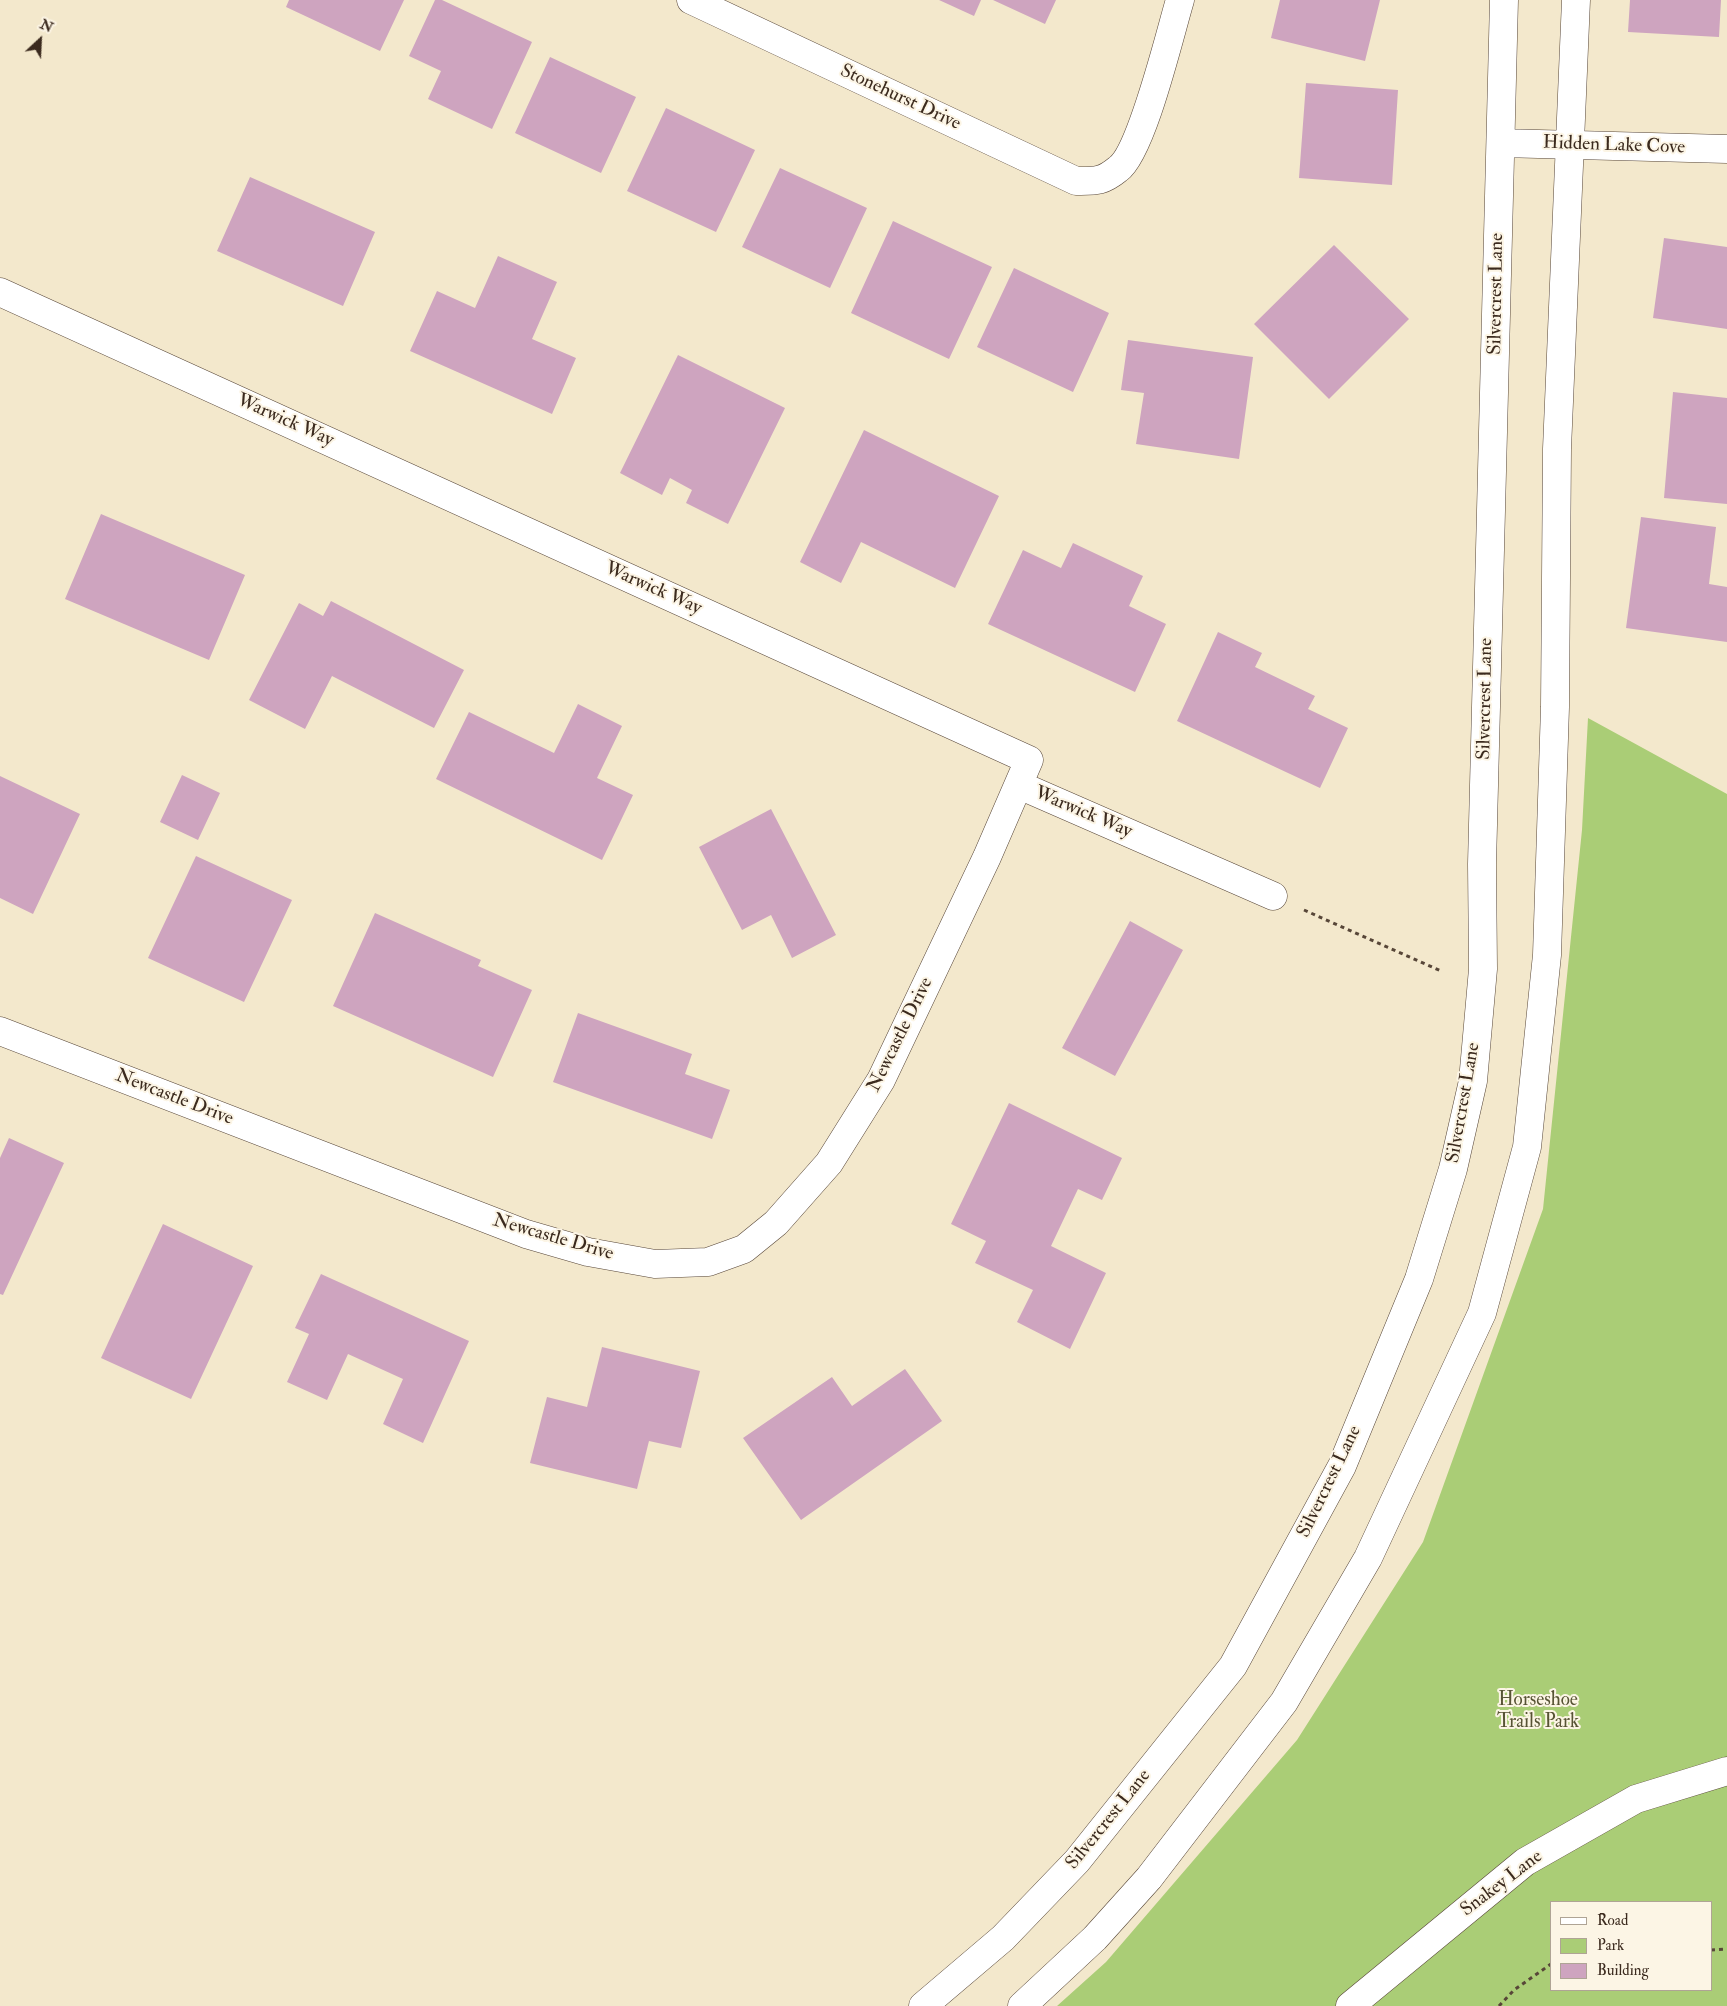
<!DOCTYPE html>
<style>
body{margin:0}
#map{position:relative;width:1727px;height:2006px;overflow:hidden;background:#f3e8cc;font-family:"IM FELL Double Pica",serif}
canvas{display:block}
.legend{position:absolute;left:1550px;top:1901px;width:162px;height:90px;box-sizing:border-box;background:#fcf5e5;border:1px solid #afa495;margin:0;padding:6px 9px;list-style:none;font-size:15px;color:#3b2a1e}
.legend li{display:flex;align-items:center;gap:10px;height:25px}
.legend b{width:25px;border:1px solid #afa495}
.north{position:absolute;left:15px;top:15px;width:50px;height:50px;-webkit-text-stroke:4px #fcf5e5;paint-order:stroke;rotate:25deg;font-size:14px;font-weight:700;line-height:20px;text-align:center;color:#3b2a1e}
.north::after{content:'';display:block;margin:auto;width:18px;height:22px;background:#3b2a1e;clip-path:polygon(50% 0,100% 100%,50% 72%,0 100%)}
</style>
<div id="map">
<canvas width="1727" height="2006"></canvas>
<ul class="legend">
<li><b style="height:6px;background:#fff"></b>Road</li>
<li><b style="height:14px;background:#aacd76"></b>Park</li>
<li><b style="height:14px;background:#cea4bf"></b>Building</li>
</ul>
<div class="north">N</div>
</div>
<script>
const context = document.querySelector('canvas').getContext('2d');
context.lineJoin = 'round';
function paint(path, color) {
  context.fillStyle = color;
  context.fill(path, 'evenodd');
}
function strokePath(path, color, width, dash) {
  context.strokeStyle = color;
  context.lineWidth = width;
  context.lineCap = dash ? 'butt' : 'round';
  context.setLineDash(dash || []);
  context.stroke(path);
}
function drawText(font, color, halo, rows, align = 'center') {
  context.font = font + ' "IM FELL Double Pica",serif';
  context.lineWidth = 4;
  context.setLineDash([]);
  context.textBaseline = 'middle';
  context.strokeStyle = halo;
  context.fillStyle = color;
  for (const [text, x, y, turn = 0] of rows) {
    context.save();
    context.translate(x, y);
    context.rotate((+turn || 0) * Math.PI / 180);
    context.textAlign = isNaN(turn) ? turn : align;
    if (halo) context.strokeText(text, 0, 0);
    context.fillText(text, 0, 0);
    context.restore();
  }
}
const green = new Path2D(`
 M1588,718L1727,794V2006H1057L1106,1962L1297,1740L1423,1542L1543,1209L1582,830ZM1551,1902H1711V1990H1551Z`);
const building = new Path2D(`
 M289,0H404L380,51L286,7Z
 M435,0H442L532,42L492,129L428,99L441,71L409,56Z
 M939,0H981L974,16Z
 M993,0H1056L1045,24Z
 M1280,0H1380L1365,61L1271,38Z
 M1630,0H1721L1719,37L1628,32Z
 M550,57L636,97L601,173L515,133Z
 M1306,83L1398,90L1392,185L1299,178Z
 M666,108L755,150L716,232L627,191Z
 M780,168L867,208L830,288L742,247Z
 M250,177L375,232L343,306L217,251Z
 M893,221L992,267L949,359L851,313Z
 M1664,238L1727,247V329L1653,318Z
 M1334,245L1409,319L1329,399L1254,324Z
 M498,256L557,282L532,339L576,358L552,414L410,351L437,291L475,308Z
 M1014,268L1109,313L1073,392L977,347Z
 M1128,340L1253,357L1239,459L1136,444L1144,393L1121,390Z
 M678,355L785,408L728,524L686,503L692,490L670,478L662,495L620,473Z
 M1673,392L1727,398V504L1664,498Z
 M864,430L999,496L955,588L861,542L841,583L800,562Z
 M101,514L245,575L209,660L65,599Z
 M1641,517L1716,527L1709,584L1727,587V642L1626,628Z
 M1073,543L1143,576L1129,606L1166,624L1135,692L988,624L1023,550L1061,568Z
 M331,601L464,670L434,728L332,676L305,729L249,700L299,603L323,616Z
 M1218,632L1262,653L1255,667L1315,696L1308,709L1348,728L1320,788L1177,721Z
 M578,704L622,726L597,778L633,795L602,860L436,779L469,712L554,753Z
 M182,775L220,793L198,840L160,822Z
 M0,776L80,814L33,914L0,898Z
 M771,809L836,935L792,958L771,915L742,930L699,847Z
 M196,856L292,900L244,1002L148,958Z
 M375,913L481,960L478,966L532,990L493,1077L333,1006Z
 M1130,921L1183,950L1115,1076L1062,1048Z
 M578,1013L692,1054L685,1074L730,1090L712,1139L553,1082Z
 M1009,1103L1122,1158L1102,1200L1078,1189L1051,1246L1106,1273L1070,1349L1017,1322L1033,1290L975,1263L986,1241L951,1224Z
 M9,1138L64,1163L3,1295L0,1294V1158Z
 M163,1224L253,1266L191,1399L101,1358Z
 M321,1274L469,1341L423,1443L383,1424L403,1379L348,1354L327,1400L287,1382L309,1334L295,1328Z
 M602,1347L700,1371L681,1448L649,1441L637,1489L530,1463L547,1397L587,1407Z
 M905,1369L942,1421L801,1520L743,1438L832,1377L852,1406Z`);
const path = new Path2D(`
 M1304,910L1441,971
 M1711,1950L1727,1949
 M1499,2006L1514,1990L1551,1964`);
const minor = new Path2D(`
 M691,0L1076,181C1096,181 1102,182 1118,169C1142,152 1170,33 1180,0
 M1501,143L1727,149
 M0,292L1029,760L987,857L881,1080L829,1163L776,1223L744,1249L708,1262L655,1264L588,1252L526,1234L0,1031
 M1019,785L1273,896
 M923,2006L1003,1938L1077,1861L1233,1666L1342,1466L1419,1279L1453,1169L1473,1081L1483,969L1482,864L1504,0
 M1022,2006L1095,1938L1149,1878L1284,1702L1368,1558L1482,1313L1527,1147L1547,955L1555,707L1557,449L1576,0
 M1350,2006L1525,1862L1636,1799L1727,1771`);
const streetNames = [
 ["Stonehurst Drive",900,98,25],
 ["Hidden Lake Cove",1614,146,2],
 ["Silvercrest Lane",1497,294,-89],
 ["Warwick Way",285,421,24],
 ["Warwick Way",653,589,24],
 ["Silvercrest Lane",1486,699,-89],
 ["Warwick Way",1083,813,23],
 ["Newcastle Drive",901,1035,-64],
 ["Newcastle Drive",174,1098,21],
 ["Silvercrest Lane",1464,1103,-80],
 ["Newcastle Drive",553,1238,16],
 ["Silvercrest Lane",1330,1482,-64],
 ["Silvercrest Lane",1109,1820,-51],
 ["Snakey Lane",1502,1884,-37]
];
const parkNames = [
 ["Horseshoe",1538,1701],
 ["Trails Park",1538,1723]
];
paint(green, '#aacd76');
paint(building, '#cea4bf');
strokePath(minor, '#574638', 29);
strokePath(path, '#574638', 3, [4, 4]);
strokePath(minor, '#fff', 28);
drawText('19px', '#3b2a1e', '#fcf5e5', streetNames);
drawText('19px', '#575334', '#fcf5e5', parkNames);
</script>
